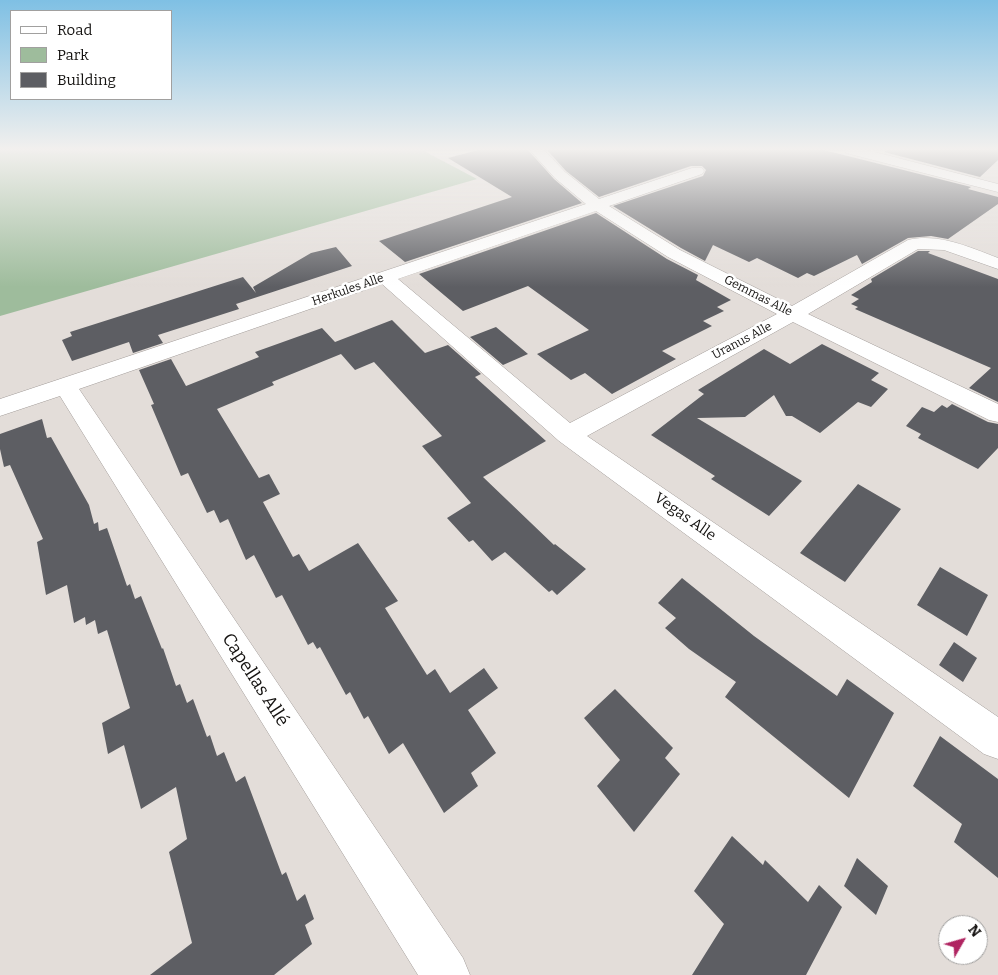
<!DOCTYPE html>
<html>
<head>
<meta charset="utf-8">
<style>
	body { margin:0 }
	#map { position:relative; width:998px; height:975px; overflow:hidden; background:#e3ddd9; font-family:Bitter,serif }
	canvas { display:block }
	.legend { position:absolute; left:10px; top:10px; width:162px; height:90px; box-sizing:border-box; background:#fff; border:1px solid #a1a09f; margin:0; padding:6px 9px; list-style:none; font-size:15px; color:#141210 }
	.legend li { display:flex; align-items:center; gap:10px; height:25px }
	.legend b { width:25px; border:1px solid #a1a09f }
	.north { position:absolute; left:938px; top:915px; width:50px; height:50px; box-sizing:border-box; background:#fff; border:1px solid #a1a09f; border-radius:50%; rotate:52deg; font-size:14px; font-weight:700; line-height:20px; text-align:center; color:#141210 }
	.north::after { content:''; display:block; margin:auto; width:18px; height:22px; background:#b02461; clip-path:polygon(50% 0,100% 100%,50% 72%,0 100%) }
</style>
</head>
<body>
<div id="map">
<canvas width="998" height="975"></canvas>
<ul class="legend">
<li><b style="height:6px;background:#fff"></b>Road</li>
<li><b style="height:14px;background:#9ebc9c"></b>Park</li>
<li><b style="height:14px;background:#5d5e63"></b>Building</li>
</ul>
<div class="north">N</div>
</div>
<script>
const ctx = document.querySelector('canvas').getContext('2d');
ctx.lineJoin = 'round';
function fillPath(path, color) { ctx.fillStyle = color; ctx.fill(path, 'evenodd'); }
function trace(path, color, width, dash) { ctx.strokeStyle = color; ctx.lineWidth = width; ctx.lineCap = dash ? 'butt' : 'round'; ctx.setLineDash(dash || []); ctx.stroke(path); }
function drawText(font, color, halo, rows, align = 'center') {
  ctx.font = font + ' Bitter,serif'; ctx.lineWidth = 5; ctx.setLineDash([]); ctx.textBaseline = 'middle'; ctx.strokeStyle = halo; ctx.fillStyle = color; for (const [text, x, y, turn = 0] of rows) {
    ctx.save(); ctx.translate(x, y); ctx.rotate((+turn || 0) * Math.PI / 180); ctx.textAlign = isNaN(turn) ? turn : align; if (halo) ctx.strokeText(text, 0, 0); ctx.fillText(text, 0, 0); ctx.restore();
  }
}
fillPath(new Path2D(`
	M0,150H422L477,179L0,316Z`), '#9ebc9c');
fillPath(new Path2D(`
	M478,150H528L554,179L582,203L405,262L379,241L512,197L448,158Z
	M547,150H824L971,187L968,189L998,197V204L948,239L931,236L908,238L862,264L857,255L814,276L807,273L798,278L757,258L749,262L713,245L705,261L681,248L613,206L703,176L706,170L702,166H691L599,197L566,171Z
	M887,150H998V160L980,177L884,152Z
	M596,213L667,259L698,275L696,280L731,300L717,307L724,311L703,321L712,326L662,351L676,359L612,394L585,373L571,380L537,354L589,330L528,286L463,311L419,274Z
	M336,247L352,266L236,304L239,309L158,335L163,343L133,353L129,342L72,361L62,340L72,336L70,332L243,277L256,293L253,287L311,253Z
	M918,251H930L928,253L998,279V402L969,388L991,368L855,309L858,307L851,304L859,299L851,295L872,282L871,279Z
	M392,320L425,353L448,345L481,374L475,377L546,441L483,477L554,545L555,544L586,569L557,595L552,590L549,592L505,552L492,561L473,540L469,542L447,518L471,503L422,446L442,436L374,362L355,370L341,354L272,382L274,385L217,409L259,478L269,474L280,494L263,502L293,557L299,554L309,571L358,543L398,601L385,608L427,675L435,669L450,693L484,668L498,688L468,710L496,753L471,773L478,786L444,813L403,743L389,754L368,716L364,719L350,692L346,695L320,647L317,649L313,642L308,645L282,595L276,598L254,555L246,560L228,519L220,523L214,510L207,513L188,473L181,476L151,405L154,404L139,370L171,359L186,386L259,357L255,352L322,328L335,342Z
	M496,327L528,354L503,365L470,337Z
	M822,344L879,373L871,380L888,389L871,407L858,402L820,433L792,416H786L774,395L745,417L697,418L802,481L769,516L711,479L715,476L651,435L704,394L698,390L764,349L790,364Z
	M952,404L988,422L998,424V448L978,469L918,438L921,434L906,426L922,407L934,412L942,405L947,408Z
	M42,419L47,438L51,437L89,505L94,524L98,522L99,531L107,528L127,586L130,584L135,599L141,596L162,649L163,648L176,686L180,684L187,703L193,699L207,737L210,735L217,756L224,752L236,782L245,776L282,875L286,872L297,901L305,894L314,919L305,925L312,944L274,975H150L192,943L169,852L187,839L176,787L141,809L124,745L108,754L102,723L130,708L107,630L98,634L95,620L86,625L85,617L74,623L67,585L46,595L37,542L43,539L10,465L4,467L0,449V434Z
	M858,484L901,509L845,582L800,553Z
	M940,567L988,595L967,636L917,605Z
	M682,578L754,636L837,696L847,679L894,713L849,798L725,697L736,682L689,649L665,628L676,618L658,603Z
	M954,642L977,658L963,682L939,665Z
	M615,689L673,748L665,758L680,774L634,832L597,786L620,760L584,718Z
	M940,736L998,779V878L954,842L962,824L913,786Z
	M732,836L763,865L765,860L808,902L819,885L842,907L806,975H692L724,924L694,891Z
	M857,858L888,886L876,915L844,886Z`), '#5d5e63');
const minor = new Path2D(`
	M530,150H544L565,172L599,199L692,168H702L704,171L702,174L609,206L680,250L792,306L908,240C939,233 969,247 998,258V269L944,250L918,249L808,314L998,404V422L989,420L793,322L587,436L998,717V759L984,754L559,441L382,284L79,389L463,958L470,975H418L60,396L0,416V399L586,204L555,178ZM596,211L668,257L777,314L570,423L398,279Z
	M845,150H867L998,184V192L846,153Z`);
trace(minor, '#a29c99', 1);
fillPath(minor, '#fff');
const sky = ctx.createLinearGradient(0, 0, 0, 287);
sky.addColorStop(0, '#7fc0e4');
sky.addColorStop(0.52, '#f2f0ee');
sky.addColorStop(1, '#f2f0ee00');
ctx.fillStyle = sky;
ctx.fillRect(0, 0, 998, 287);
drawText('12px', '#141210', '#fff', [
	["Herkules Alle",348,290,-19],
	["Gemmas Alle",758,296,27],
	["Uranus Alle",742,341,-28]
]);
drawText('15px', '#141210', '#fff', [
	["Vegas Alle",685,517,35]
]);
drawText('18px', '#141210', '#fff', [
	["Capellas Allé",255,680,57]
]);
</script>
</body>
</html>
